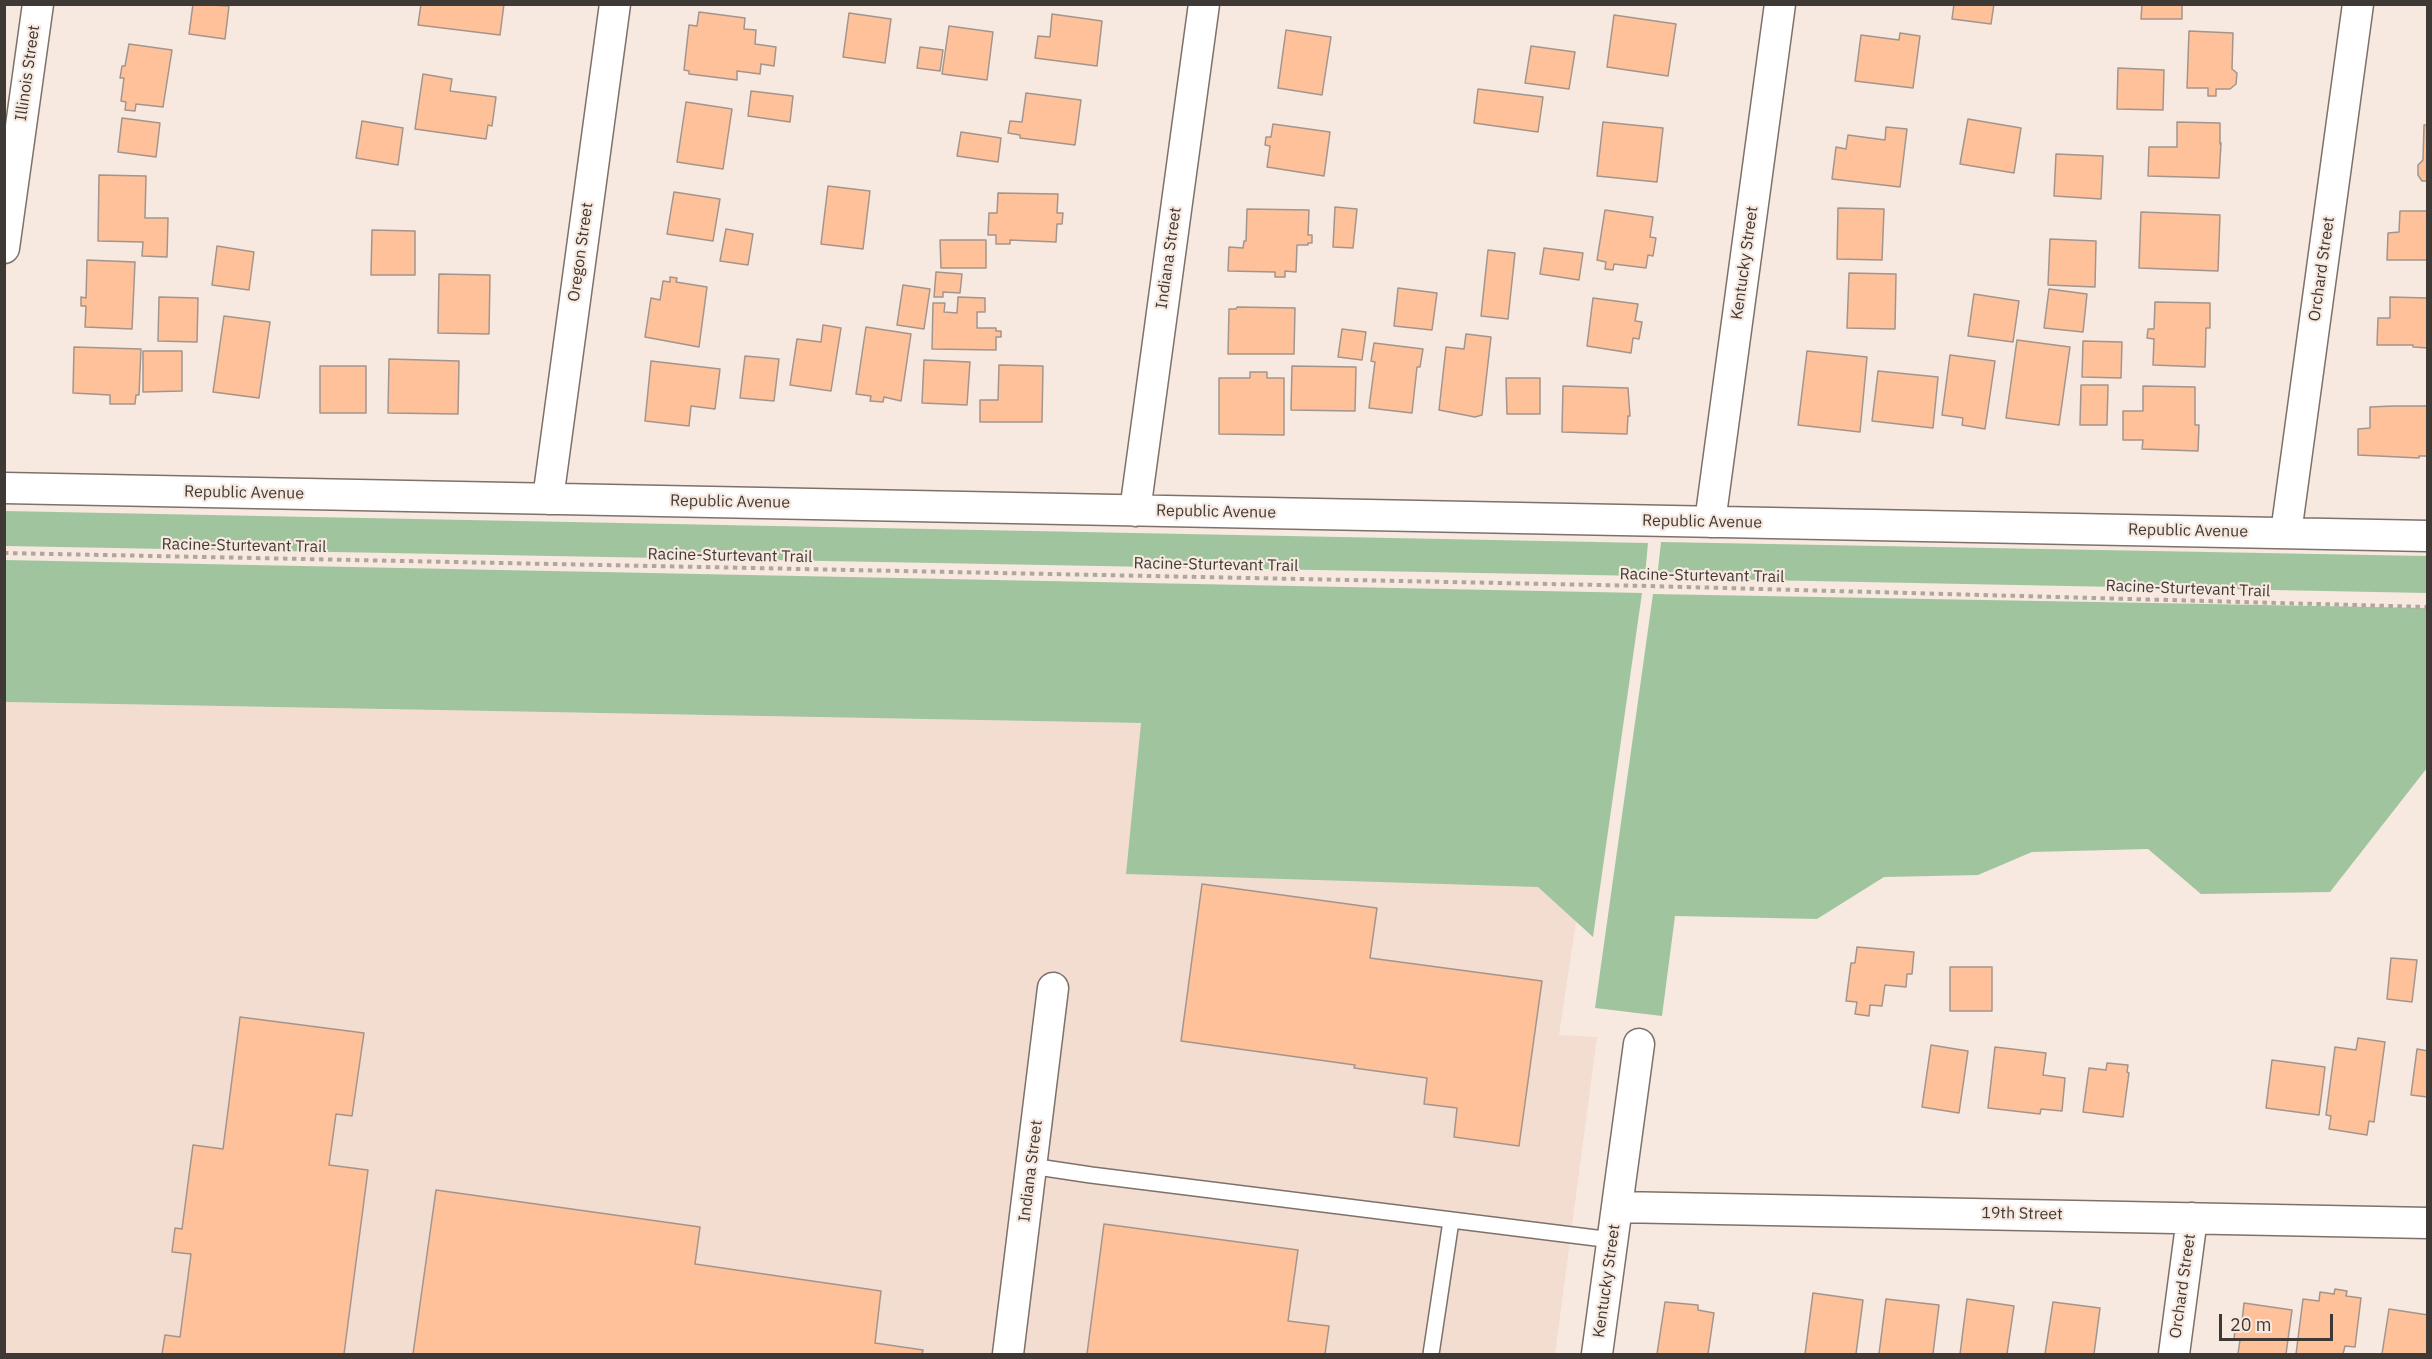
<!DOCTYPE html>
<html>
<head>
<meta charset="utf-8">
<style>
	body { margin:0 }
	#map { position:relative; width:2432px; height:1359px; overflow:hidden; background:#f7e9df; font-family:"IBM Plex Sans",sans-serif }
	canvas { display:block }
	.frame { position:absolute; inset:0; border:6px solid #3f3936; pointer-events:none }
	.scale { position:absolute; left:2219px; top:1314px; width:114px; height:27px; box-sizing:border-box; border:3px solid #3f3936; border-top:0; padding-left:8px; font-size:18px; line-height:21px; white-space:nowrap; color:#3f3936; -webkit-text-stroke:4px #f7e9df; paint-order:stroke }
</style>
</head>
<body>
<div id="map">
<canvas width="2432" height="1359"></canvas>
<div class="frame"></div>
<div class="scale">20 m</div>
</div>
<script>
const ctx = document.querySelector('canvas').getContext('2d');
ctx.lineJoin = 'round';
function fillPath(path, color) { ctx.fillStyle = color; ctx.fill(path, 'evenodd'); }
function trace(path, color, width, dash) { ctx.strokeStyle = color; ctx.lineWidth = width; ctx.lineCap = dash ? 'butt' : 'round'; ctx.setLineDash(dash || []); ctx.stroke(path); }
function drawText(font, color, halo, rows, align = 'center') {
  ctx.font = font + ' "IBM Plex Sans",sans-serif'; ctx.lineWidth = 4.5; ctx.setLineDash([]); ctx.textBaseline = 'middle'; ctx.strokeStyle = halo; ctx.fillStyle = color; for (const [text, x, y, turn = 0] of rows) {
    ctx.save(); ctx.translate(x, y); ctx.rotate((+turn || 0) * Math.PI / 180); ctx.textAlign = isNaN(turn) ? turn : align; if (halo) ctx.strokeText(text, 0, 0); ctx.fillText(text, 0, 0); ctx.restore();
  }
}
fillPath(new Path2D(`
	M5,702L1141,723L1136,776L1599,769L1559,1035L1597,1037L1555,1354H5Z`), '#f3ddd0');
fillPath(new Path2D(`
	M5,511L1648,543L1645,576L5,546Z
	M1661,542L2427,556V593L1657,578Z
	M5,560L1642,593L1593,937L1538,887L1126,874L1141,723L5,702Z
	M1653,594L2427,608V768L2330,892L2201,894L2148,849L2032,852L1978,875L1884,877L1817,919L1675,916L1662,1016L1595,1008Z`), '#a0c59e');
const building = new Path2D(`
	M193,4L229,6L225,39L189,34Z
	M421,4H504L500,35L418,25Z
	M1954,4H1994L1991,24L1952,19Z
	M2142,4H2182V19H2141Z
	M699,12L745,18L744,29L756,30L755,44L776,47L774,66L761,64L760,74L737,71V80L689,74V71L684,70L689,25L697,26Z
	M849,13L891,19L885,63L843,57Z
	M1052,14L1102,21L1097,66L1035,58L1038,36L1050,37Z
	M1614,15L1676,24L1668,76L1607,67Z
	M949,26L993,32L987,80L942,74Z
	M1286,30L1331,37L1322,95L1278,88Z
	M2189,31L2233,33L2232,69L2237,73L2236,84L2230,89H2216V96H2208V88H2187Z
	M1900,33L1920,36L1913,88L1855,81L1861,35L1899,40Z
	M129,44L172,50L163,107L136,104L135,111L125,110L126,102L121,101L124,78H120L122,66H125Z
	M1531,46L1575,52L1569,89L1525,83Z
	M920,47L943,50L940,71L917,68Z
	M2118,68L2164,70L2163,110L2117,109Z
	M423,74L452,79L450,91L496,97L492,126L488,125L486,139L415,129Z
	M1478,89L1543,97L1538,132L1474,123Z
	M751,91L793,96L790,122L748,116Z
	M1026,93L1081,100L1075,145L1020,138V135L1008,133L1010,121L1022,122Z
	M686,102L732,109L723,169L677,162Z
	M122,118L160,123L156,157L118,152Z
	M1968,119L2021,128L2014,173L1960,164Z
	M362,121L403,128L398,165L356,158Z
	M1603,122L1663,128L1657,182L1597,176Z
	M2177,122L2220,123V144L2221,143L2219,178L2148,176L2149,147H2177Z
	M1273,124L1330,132L1324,176L1267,167L1270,146L1265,145L1266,137H1271Z
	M2424,125H2428V181H2422L2418,175V165L2423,160Z
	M1886,127L1907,129L1900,187L1832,179L1836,147L1846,149L1848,135L1885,140Z
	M961,132L1001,138L998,162L957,156Z
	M2056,154L2103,156L2101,199L2054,196Z
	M99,175L146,176L145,218H168L167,257L142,256L143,242L98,241Z
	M828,186L870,191L863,249L821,244Z
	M674,192L720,199L713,241L667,234Z
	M998,193L1058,194L1057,213H1063L1062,224H1057L1056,242L1010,240V244H996V235H988L989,213H997Z
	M1335,207L1357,209L1353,248L1333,247Z
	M1838,208L1884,209L1882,260L1837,259Z
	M1247,209L1309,210L1308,235H1312V243H1308V245H1297L1296,272L1285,271V277H1275V272L1228,271L1229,247L1243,248L1244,241H1246Z
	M1605,210L1653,217L1650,237L1656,238L1653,256L1648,255L1646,268L1614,264L1613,270L1605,269L1606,262L1597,260Z
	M2400,211H2428V260H2387L2388,233L2399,232Z
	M2141,212L2220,215L2218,271L2139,268Z
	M726,229L753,234L748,265L720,261Z
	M372,230L415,231V275H371Z
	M2050,239L2096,241L2095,287L2048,285Z
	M940,240H986V268H941Z
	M217,246L254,252L249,290L212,285Z
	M1544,248L1583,253L1579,280L1540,274Z
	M1488,250L1515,253L1508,319L1481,316Z
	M87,260L135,262L132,329L85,327L86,306H81V297L86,298Z
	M936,272L962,274L960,293L943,292V297H934Z
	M1849,273L1896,274L1895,329L1847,328Z
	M439,274L490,275L489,334L438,333Z
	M670,277L677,278L676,282L707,287L699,347L645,337L651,298L660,300L663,281L670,282Z
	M903,285L930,289L924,329L897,325Z
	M1398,288L1437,293L1432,330L1394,326Z
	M2049,289L2087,294L2083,332L2044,328Z
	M1974,294L2019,301L2013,342L1968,336Z
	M159,297L198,298L197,342L158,341Z
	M958,297L985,298V312H977V328H996V331H1001V337H996V350L932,349L933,303H945L944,312L957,313Z
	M2390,297L2428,298V348L2413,347V345H2377L2378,318H2390Z
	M1593,298L1638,304L1635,321L1642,322L1639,339L1633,338L1631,353L1587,346Z
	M2155,302L2210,303V328H2206L2205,367L2153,365L2154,339L2147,338L2148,329H2154Z
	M1237,307L1295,308L1294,354H1228L1229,309H1236Z
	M224,316L270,322L259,398L213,392Z
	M823,325L841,328L831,391L790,385L797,339L821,342Z
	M866,327L911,334L901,401L884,397L883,402L870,401L871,396L856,394Z
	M1342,329L1366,332L1362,360L1338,357Z
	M1466,334L1491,337L1482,415L1475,417L1439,410L1446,347L1464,349Z
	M2017,340L2070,347L2059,425L2006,418Z
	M2083,341L2122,342L2121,378L2082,377Z
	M1374,343L1423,349L1420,367H1417L1412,413L1369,408L1375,362L1371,361Z
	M74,347L141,349L139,395H136L135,404H110V395L73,393Z
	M143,351H182V391L143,392Z
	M1807,351L1867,357L1860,432L1798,425Z
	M1950,355L1995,361L1985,429L1962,425L1963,418L1942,415Z
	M745,356L779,359L774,401L740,398Z
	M389,359L459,361L458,414L388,413Z
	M924,360L970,362L967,405L922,403Z
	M651,361L720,369L715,409L691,406L689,426L645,421Z
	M999,365L1043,366L1042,422H980V400H998Z
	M320,366H366V413H320Z
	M1292,366L1356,367L1355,411L1291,410Z
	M1878,371L1938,377L1933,428L1872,421Z
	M1250,372H1267V378H1284V435L1219,434V378H1250Z
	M1506,378H1540V414H1507Z
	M2081,385H2108L2107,425H2080Z
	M1563,386L1628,388L1630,416H1628L1627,434L1562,432Z
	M2143,386L2195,387V425H2199L2198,451L2142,449L2143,440H2123V411H2143Z
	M2393,406H2428V456H2419V458L2358,455V429L2370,428V407Z
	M1202,884L1377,908L1370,958L1542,981L1519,1146L1454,1137L1457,1108L1424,1104L1427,1078L1354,1068L1355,1065L1181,1041Z
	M1857,947L1914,952L1912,974H1907L1906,987L1885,985L1882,1006L1870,1005L1869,1016L1855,1014L1857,1002L1846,1001L1851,963H1855Z
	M2391,958L2417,960L2412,1002L2387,999Z
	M1950,967H1992V1011H1950Z
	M240,1017L364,1033L352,1116L336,1114L329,1165L368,1170L344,1354H162L165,1335L180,1337L191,1254L172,1252L175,1228L182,1229L193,1145L223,1149Z
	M2358,1038L2385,1042L2374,1122L2369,1121L2367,1135L2329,1129L2331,1116L2326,1115L2335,1047L2356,1050Z
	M1931,1045L1968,1051L1959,1113L1922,1107Z
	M1995,1047L2046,1053L2043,1075L2065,1078L2062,1111L2041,1109L2040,1114L1988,1108Z
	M2417,1049L2428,1051V1097L2411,1095Z
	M2272,1060L2325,1067L2319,1115L2266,1108Z
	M2107,1063L2128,1065L2127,1072L2129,1073L2123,1117L2083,1112L2089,1068L2106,1070Z
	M436,1190L700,1227L695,1264L881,1291L875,1343L923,1350L922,1354H413Z
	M1104,1224L1298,1250L1288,1321L1329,1326L1325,1354H1087Z
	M2335,1289L2347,1291L2346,1296L2361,1298L2355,1347L2345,1346L2343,1354H2296L2303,1299L2319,1301L2320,1292L2334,1294Z
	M1813,1293L1863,1300L1856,1354H1798H1805Z
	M1886,1299L1939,1305L1933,1354H1879Z
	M1967,1299L2014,1306L2007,1354H1960Z
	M1665,1302L1698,1305V1310L1714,1313L1708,1354H1657Z
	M2053,1302L2100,1308L2094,1354H2045Z
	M2244,1303L2292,1310L2286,1354H2238L2240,1340L2234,1339L2235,1330L2241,1331Z
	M2389,1309L2428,1315V1354H2382Z`);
fillPath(building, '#fec199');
trace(building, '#a3958d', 1.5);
const service = new Path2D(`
	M1031,1166L1091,1175L1612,1240
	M1431,1354L1451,1221`);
const minor = new Path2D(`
	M4,248L38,4
	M4,488L2428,536
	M548,499L615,4
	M1135,511L1204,4
	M1710,522L1780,4
	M2286,533L2358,4
	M1617,1207L2428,1223
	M1008,1354L1053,988
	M1597,1354L1639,1044
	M2174,1354L2192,1218`);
trace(service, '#7e7169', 18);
trace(minor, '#7e7169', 33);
trace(new Path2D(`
	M4,553L1649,586L2428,607`), '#b1a69e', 4, [4.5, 4.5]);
trace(service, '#fff', 15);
trace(minor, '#fff', 30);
drawText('16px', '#3f3936', '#f7e9df', [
	["Illinois Street",28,73,-82],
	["Oregon Street",581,252,-82],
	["Indiana Street",1169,258,-82],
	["Kentucky Street",1745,263,-82],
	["Orchard Street",2322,269,-82],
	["Republic Avenue",244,493,1],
	["Republic Avenue",730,502,1],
	["Republic Avenue",1216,512,1],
	["Republic Avenue",1702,522,1],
	["Republic Avenue",2188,531,1],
	["Racine-Sturtevant Trail",244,546,1],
	["Racine-Sturtevant Trail",730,556,1],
	["Racine-Sturtevant Trail",1216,565,1],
	["Racine-Sturtevant Trail",1702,576,1],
	["Racine-Sturtevant Trail",2188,589,2],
	["Indiana Street",1031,1171,-83],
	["19th Street",2022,1214,1],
	["Kentucky Street",1607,1281,-82],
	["Orchard Street",2183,1286,-82]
]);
</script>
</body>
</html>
